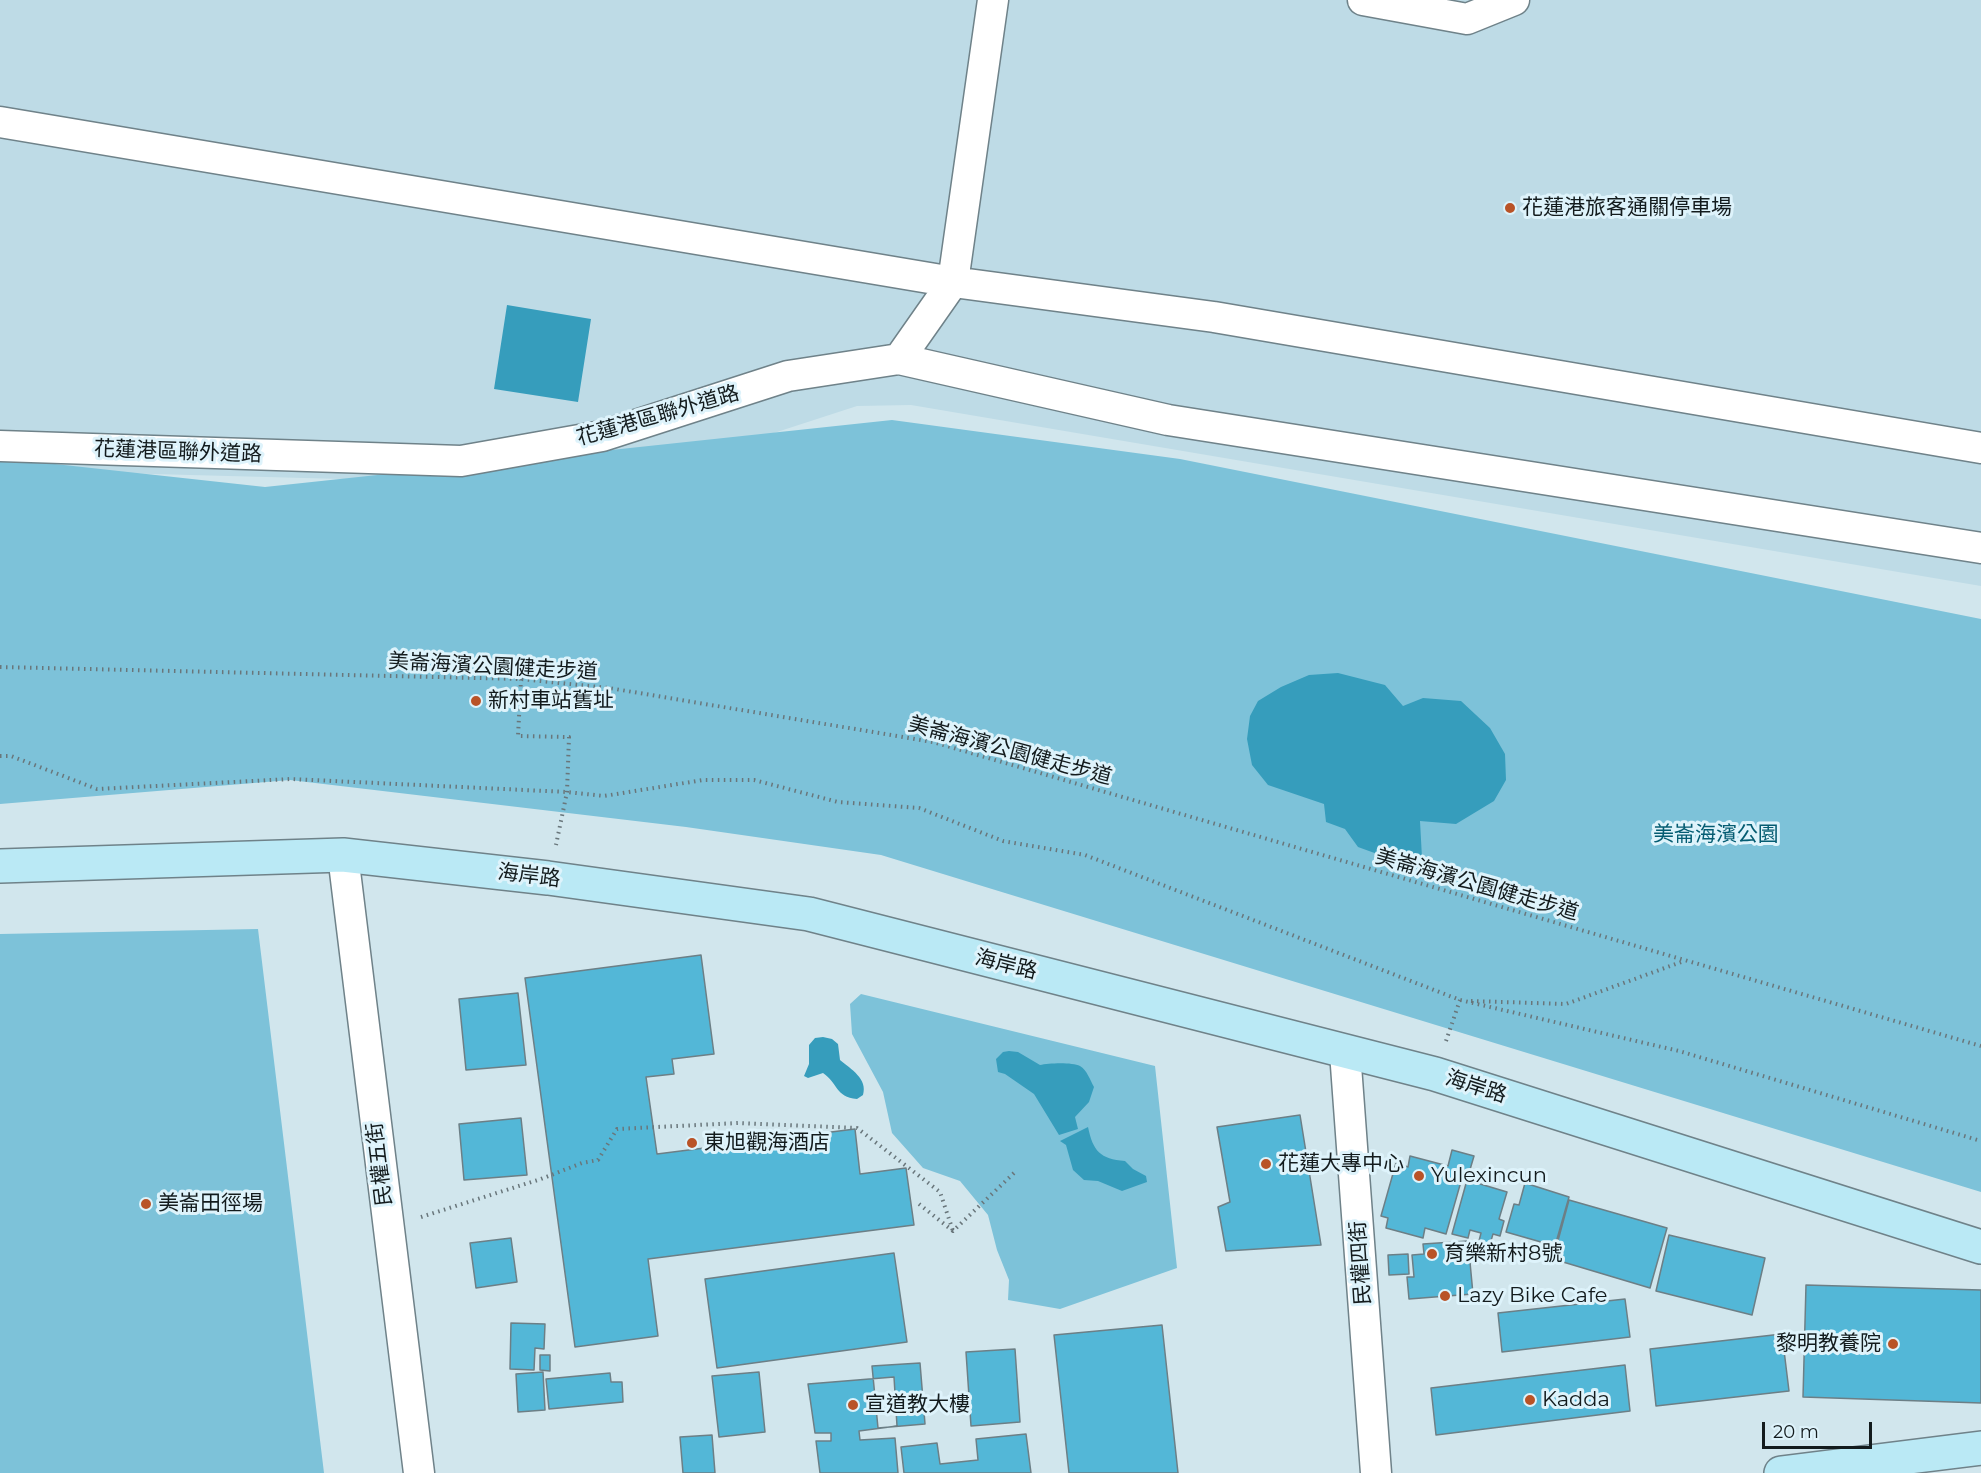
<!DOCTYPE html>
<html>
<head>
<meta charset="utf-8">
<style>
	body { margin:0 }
	#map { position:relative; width:1981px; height:1473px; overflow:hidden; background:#d1e6ed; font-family:Montserrat,sans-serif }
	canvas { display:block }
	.scale { position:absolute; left:1762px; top:1422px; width:110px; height:27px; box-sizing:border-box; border:3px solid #131b1d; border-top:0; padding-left:8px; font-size:18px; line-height:21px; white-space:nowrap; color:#131b1d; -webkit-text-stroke:4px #def3fb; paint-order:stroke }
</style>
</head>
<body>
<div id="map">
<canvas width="1981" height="1473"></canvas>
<div class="scale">20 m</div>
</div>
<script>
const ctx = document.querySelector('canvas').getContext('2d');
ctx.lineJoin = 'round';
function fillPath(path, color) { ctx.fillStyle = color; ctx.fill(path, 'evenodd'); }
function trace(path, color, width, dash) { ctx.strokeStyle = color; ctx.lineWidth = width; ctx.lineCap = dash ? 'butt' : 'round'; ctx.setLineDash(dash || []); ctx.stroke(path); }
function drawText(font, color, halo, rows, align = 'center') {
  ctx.font = font + ' Montserrat,"Noto Sans TC",sans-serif'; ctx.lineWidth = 6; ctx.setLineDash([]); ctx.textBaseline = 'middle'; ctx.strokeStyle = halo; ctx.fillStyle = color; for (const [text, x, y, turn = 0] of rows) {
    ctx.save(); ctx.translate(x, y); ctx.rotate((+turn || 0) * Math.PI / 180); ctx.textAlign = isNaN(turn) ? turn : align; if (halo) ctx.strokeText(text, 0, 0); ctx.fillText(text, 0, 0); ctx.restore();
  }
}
fillPath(new Path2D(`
	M0,0H1981V586L911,405L857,406L657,471L533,484L0,470Z`), '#bedbe6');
fillPath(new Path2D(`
	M892,420L1180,459L1981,619V1192L881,855L686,827L290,780L0,804V458L265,487Z
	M258,929L324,1473H0V934Z
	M861,994L1155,1066L1177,1268L1060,1309L1008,1300L1009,1280L997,1250L988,1215L960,1181L923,1168L892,1133L883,1092L852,1034L850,1004Z`), '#7dc2d9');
fillPath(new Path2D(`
	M507,305L591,319L578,402L494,389Z
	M1338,673L1385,685L1403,706L1423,698L1461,701L1490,728L1505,754L1506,780L1494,801L1456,824L1420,821L1422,858L1391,859L1358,847L1345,829L1326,822L1324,804L1268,785L1252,765L1247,739L1250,716L1258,701L1281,687L1309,675Z
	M823,1037L832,1039L838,1044L840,1060C851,1069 868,1079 863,1095L857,1099C835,1097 838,1083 823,1073L808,1078L804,1076L809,1064V1045L815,1038Z
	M1009,1051L1018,1052L1040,1065C1049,1063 1072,1062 1080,1066C1087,1070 1090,1080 1094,1087L1089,1102L1075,1117L1078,1129L1059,1135L1034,1094L1005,1074L998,1072L996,1059L1003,1052Z
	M1088,1127C1093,1151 1100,1159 1125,1161L1133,1169L1146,1176L1147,1182L1122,1191L1098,1181L1084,1180L1073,1170L1066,1145L1060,1141Z`), '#369dbc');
const building = new Path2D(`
	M701,955L714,1054L672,1059L674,1074L646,1077L657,1154L855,1129L860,1174L906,1168L914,1225L648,1259L658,1336L575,1347L525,978Z
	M518,993L526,1065L466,1070L459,999Z
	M1300,1115L1321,1245L1226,1251L1218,1207L1230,1202L1217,1127Z
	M521,1118L527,1175L464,1180L459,1124Z
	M1452,1150L1474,1156L1469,1173L1464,1171L1446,1234L1425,1228L1423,1238L1386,1228L1388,1218L1381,1216L1396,1163L1408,1167L1410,1156L1448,1166Z
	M1467,1180L1507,1192L1499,1219L1504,1221L1500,1236L1493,1234L1490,1244L1479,1241L1481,1233L1470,1230L1468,1238L1452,1234Z
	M1525,1183L1569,1197L1555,1246L1506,1232L1514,1204L1519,1205Z
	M1569,1200L1667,1228L1650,1288L1553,1259Z
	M1669,1235L1765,1258L1752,1315L1656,1291Z
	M511,1238L517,1282L476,1288L470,1243Z
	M1468,1241L1473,1294L1409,1299L1407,1277H1414L1412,1255L1424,1254L1423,1244Z
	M894,1253L907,1342L717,1368L705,1279Z
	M1408,1254L1409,1274L1389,1275L1388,1255Z
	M1806,1285L1981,1290V1403L1803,1397Z
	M1625,1299L1630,1337L1502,1352L1498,1313Z
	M511,1323L545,1324L544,1349L535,1348L534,1370L510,1369Z
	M1162,1325L1178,1473H1069L1054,1335Z
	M1782,1334L1789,1391L1656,1406L1650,1349Z
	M1015,1349L1020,1422L971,1426L966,1352Z
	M540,1355H550V1371L540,1370Z
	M920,1363L925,1424L878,1428L872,1366Z
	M1625,1365L1630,1411L1436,1435L1431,1388Z
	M543,1372L545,1410L518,1412L516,1374Z
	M759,1372L765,1432L719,1437L712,1376Z
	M610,1373L611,1382H622L623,1402L549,1409L546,1379Z
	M894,1377L897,1426L859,1431L860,1440L895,1438L898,1473H820L816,1441H831V1433H815L808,1384Z
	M1026,1434L1031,1473H904L901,1447L937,1443L940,1464L978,1460L976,1439Z
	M712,1435L715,1473H683L680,1437Z`);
fillPath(building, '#53b7d7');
trace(building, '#6c7f86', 1.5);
const street = new Path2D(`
	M1363,0L1467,19L1514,0
	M0,122L953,282L1214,317L1981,448
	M899,359L953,282L993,0
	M0,446L461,461L602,436L788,376L899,359L1168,420L1981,548
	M343,855L419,1473
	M1345,1052L1376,1473`);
const secondary = new Path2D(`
	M0,866L343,855L548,878L809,914L1435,1074L1981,1247
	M1781,1473L1981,1448`);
trace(street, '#6f8289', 33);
trace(secondary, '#6f8289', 36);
trace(new Path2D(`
	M0,667L521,679L609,688L933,742L1981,1046
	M521,679L518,736L569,737L567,792L556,845
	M0,756H11L97,789L291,779L567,792L604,796L703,780H754L838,802L919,808L1003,841L1085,855L1460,1000L1679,1051L1981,1141
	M1471,1001L1566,1004L1684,961
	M1446,1041L1460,1000
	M919,1204L953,1231L1014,1173
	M421,1217L541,1179L582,1163L598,1160L617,1129L738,1123L857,1128L940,1192L953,1231`), '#69767b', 4, [1.5, 4.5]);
trace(street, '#fff', 30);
trace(secondary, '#bae9f5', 33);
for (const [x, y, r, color] of [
	[1510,208,6,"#b95327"],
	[476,701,6,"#b95327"],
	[692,1143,6,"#b95327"],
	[1266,1164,6,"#b95327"],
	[1419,1176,6,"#b95327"],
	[146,1204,6,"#b95327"],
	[1432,1254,6,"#b95327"],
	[1445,1296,6,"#b95327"],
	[1893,1344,6,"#b95327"],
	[1530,1400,6,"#b95327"],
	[853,1405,6,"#b95327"]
]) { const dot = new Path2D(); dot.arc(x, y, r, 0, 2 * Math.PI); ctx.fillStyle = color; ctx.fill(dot); trace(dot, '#def3fb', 2); }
drawText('21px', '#131b1d', '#def3fb', [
	["花蓮港旅客通關停車場",1522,208],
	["新村車站舊址",488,701],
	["東旭觀海酒店",704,1143],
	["花蓮大專中心",1278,1164],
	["Yulexincun",1431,1176],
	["美崙田徑場",158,1204],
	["育樂新村8號",1444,1254],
	["Lazy Bike Cafe",1457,1296],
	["黎明教養院",1881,1344,"right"],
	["Kadda",1542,1400],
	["宣道教大樓",865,1405]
], 'left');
drawText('21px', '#131b1d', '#def3fb', [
	["花蓮港區聯外道路",658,416,-16],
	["花蓮港區聯外道路",178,452,2],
	["美崙海濱公園健走步道",493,667,3],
	["美崙海濱公園健走步道",1010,751,15],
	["海岸路",529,876,7],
	["美崙海濱公園健走步道",1477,885,16],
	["海岸路",1006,965,14],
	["海岸路",1476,1087,18],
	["民權五街",380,1164,-97],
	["民權四街",1361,1263,-94]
]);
drawText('21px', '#045c72', '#def3fb', [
	["美崙海濱公園",1716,835]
]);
</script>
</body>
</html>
